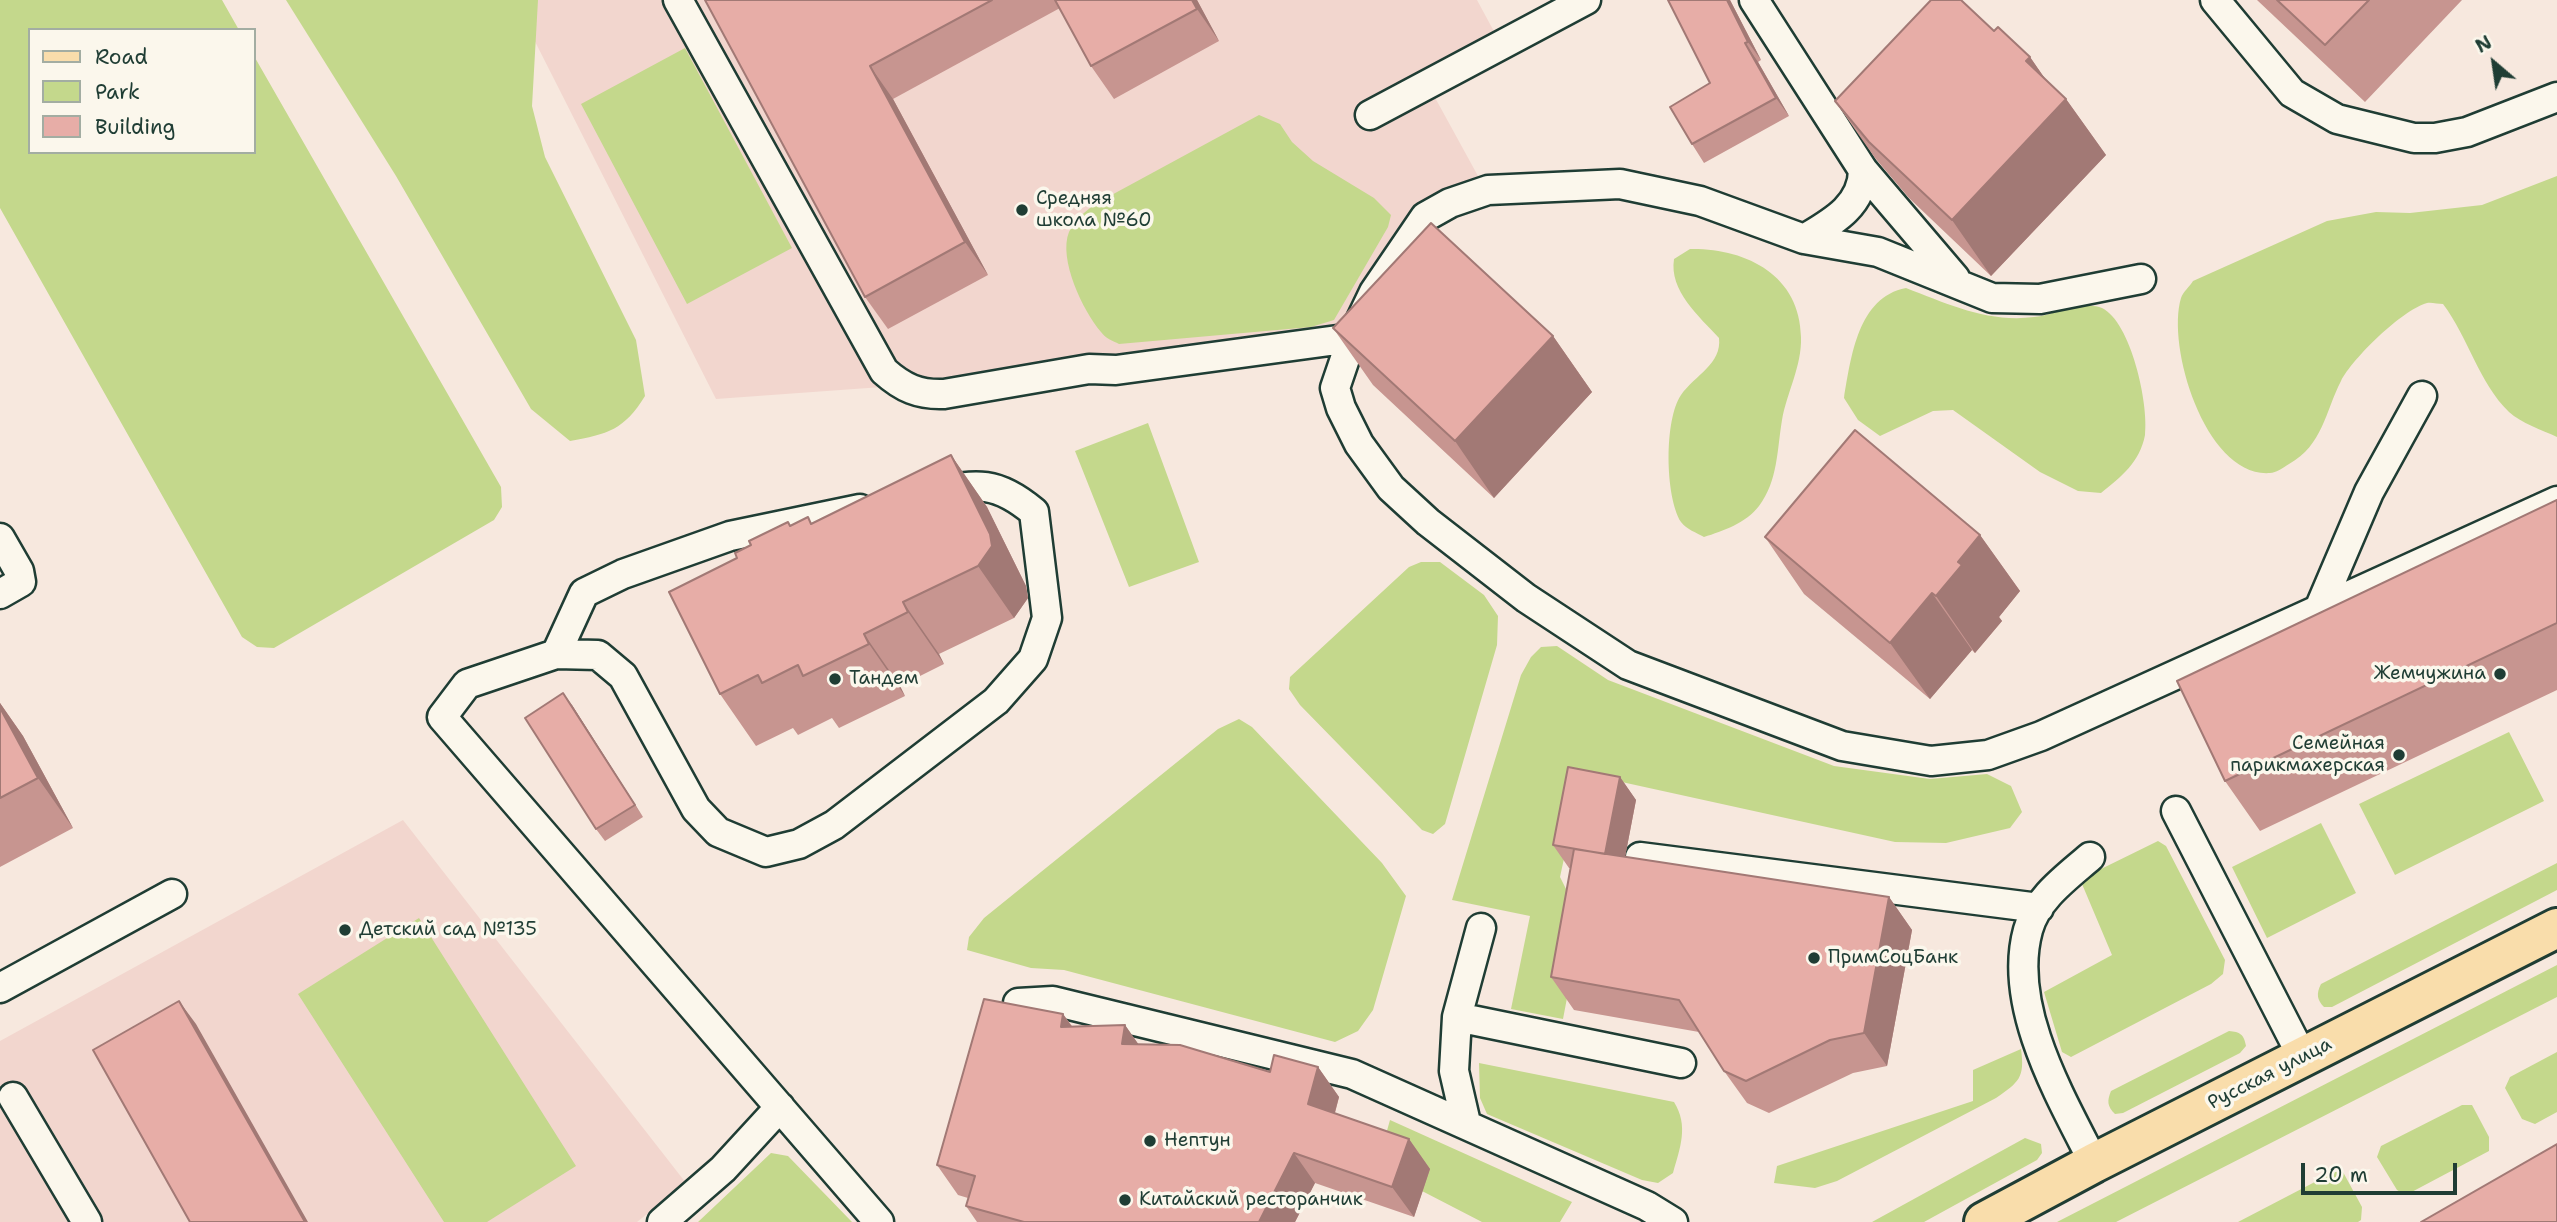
<!DOCTYPE html>
<html>
<head>
<meta charset="utf-8">
<style>
	body { margin:0 }
	#map { position:relative; width:2557px; height:1222px; overflow:hidden; background:#f7e8de; font-family:"Shantell Sans",sans-serif }
	canvas { display:block }
	.legend { position:absolute; left:28px; top:28px; width:228px; height:126px; box-sizing:border-box; background:#fbf7ec; border:2px solid #a3ada2; margin:0; padding:9px 12px; list-style:none; font-size:21px; color:#1f3d34 }
	.legend li { display:flex; align-items:center; gap:14px; height:35px }
	.legend b { width:35px; border:2px solid #a3ada2 }
	.north { position:absolute; left:2459px; top:28px; width:70px; height:70px; -webkit-text-stroke:5px #fbf7ec; paint-order:stroke; rotate:331deg; font-size:19px; font-weight:700; line-height:28px; text-align:center; color:#1f3d34 }
	.north::after { content:''; display:block; margin:auto; width:24px; height:32px; background:#1f3d34; clip-path:polygon(50% 0,100% 100%,50% 72%,0 100%) }
	.scale { position:absolute; left:2301px; top:1163px; width:156px; height:32px; box-sizing:border-box; border:4px solid #1f3d34; border-top:0; padding-left:9px; font-size:21px; line-height:24px; white-space:nowrap; color:#1f3d34; -webkit-text-stroke:5px #fbf7ec; paint-order:stroke }
</style>
</head>
<body>
<div id="map">
<canvas width="2557" height="1222"></canvas>
<ul class="legend">
<li><b style="height:9px;background:#f9ddab"></b>Road</li>
<li><b style="height:19px;background:#c4d88c"></b>Park</li>
<li><b style="height:19px;background:#e7ada7"></b>Building</li>
</ul>
<div class="north">N</div>
<div class="scale">20 m</div>
</div>
<script>
const ctx = document.querySelector('canvas').getContext('2d');
ctx.lineJoin = 'round';
function fillPath(path, color) { ctx.fillStyle = color; ctx.fill(path, 'evenodd'); }
function trace(path, color, width, dash) { ctx.strokeStyle = color; ctx.lineWidth = width; ctx.lineCap = dash ? 'butt' : 'round'; ctx.setLineDash(dash || []); ctx.stroke(path); }
function drawText(font, color, halo, rows, align = 'center') {
  ctx.font = font + ' "Shantell Sans",sans-serif'; ctx.lineWidth = 7; ctx.setLineDash([]); ctx.textBaseline = 'middle'; ctx.strokeStyle = halo; ctx.fillStyle = color; for (const [text, x, y, turn = 0] of rows) {
    ctx.save(); ctx.translate(x, y); ctx.rotate((+turn || 0) * Math.PI / 180); ctx.textAlign = isNaN(turn) ? turn : align; if (halo) ctx.strokeText(text, 0, 0); ctx.fillText(text, 0, 0); ctx.restore();
  }
}
fillPath(new Path2D(`
	M514,0H1477L1497,37L1427,83L1478,176L1442,193L1342,329L965,381L716,399Z
	M403,820L686,1183L637,1222H0V1041Z`), '#f2d6ce');
fillPath(new Path2D(`
	M0,0H222L239,30H30V152H254V56L501,487L502,507L494,520L274,648L257,647L242,637L0,208Z
	M286,0H538L532,106L545,157L636,340L645,396C624,430 608,434 570,441L531,409L396,176Z
	M685,48L792,248L687,304L581,104Z
	M1259,115L1280,124L1292,142L1313,161L1374,198L1391,215L1388,227L1334,320L1311,327L1119,344C1113,341 1105,338 1101,332C1083,311 1058,259 1069,232C1075,219 1085,212 1095,204Z
	M2557,176V437C2542,430 2521,423 2509,412C2479,383 2468,337 2443,304C2438,304 2431,302 2427,303C2402,310 2353,358 2341,381C2325,412 2323,445 2289,464C2284,467 2276,473 2270,473C2206,478 2166,347 2181,298C2183,292 2190,286 2193,281L2327,221L2376,212L2410,213L2482,205Z
	M1690,249C1746,248 1800,275 1801,337C1802,366 1787,392 1782,420C1777,450 1778,481 1759,506C1746,523 1723,531 1704,537C1697,533 1686,529 1681,522C1665,496 1664,420 1681,395C1695,375 1722,364 1719,338C1699,316 1669,291 1674,259Z
	M1906,288C1948,304 1988,323 2034,317C2053,315 2084,300 2102,308C2131,322 2149,404 2145,435C2140,462 2121,477 2101,493L2078,491L2040,472L1953,410L1933,411L1880,436L1858,420L1844,398C1851,357 1858,297 1906,288Z
	M1148,423L1199,562L1129,587L1075,451Z
	M1421,562H1440L1484,595L1498,616L1497,645L1445,824L1433,834L1422,830L1300,705L1289,689L1290,677L1409,567Z
	M1557,646L1608,680L1834,766L1930,779L1987,774L2011,786L2022,812L2010,828L1946,843L1895,842L1599,777L1579,789L1560,877L1569,895L1585,903L1563,1019L1511,1009L1530,916L1452,900L1521,675L1531,657L1541,647Z
	M1239,719L1252,727L1382,863L1406,896L1373,1010L1358,1031L1335,1042L1064,970L1031,968L967,950L969,937L984,918L1218,729Z
	M2509,732L2544,801L2395,875L2359,804Z
	M2321,823L2356,893L2267,938L2232,867Z
	M2158,841L2166,846L2225,960L2223,974L2211,984L2071,1057L2062,1052L2044,992L2112,955L2082,884L2101,869Z
	M2557,863V890L2332,1007H2324C2317,1000 2316,994 2321,984Z
	M419,918L576,1166L487,1222H444L298,994Z
	M2557,965V997L2116,1222H2057Z
	M2229,1031C2240,1032 2244,1034 2246,1046L2240,1053L2123,1113L2115,1114C2107,1106 2107,1101 2111,1091Z
	M2021,1049C2025,1078 2019,1082 1996,1098L1837,1181L1815,1188L1774,1183L1777,1166L1973,1101V1070Z
	M2557,1052V1112L2535,1124L2522,1119L2505,1088L2510,1077Z
	M1479,1063L1674,1102C1689,1126 1680,1148 1673,1173L1658,1183L1642,1180L1487,1114L1480,1098Z
	M2462,1105H2472L2489,1137V1151L2406,1195L2397,1190L2377,1157L2381,1146Z
	M1390,1120L1572,1202L1560,1222H1482L1422,1191L1381,1152Z
	M2025,1138L2041,1144L2042,1153L2037,1160L1924,1222H1872Z
	M771,1153L788,1156L852,1222H698Z
	M2334,1172H2343L2362,1207L2361,1220L2358,1222H2238Z`), '#c4d88c');
const lane = new Path2D(`
	M678,0L884,371C903,388 919,395 944,394L1089,369L1116,370L1352,338
	M1754,0L1863,170C1863,206 1831,223 1804,239
	M2215,0L2292,93L2337,119L2414,138H2435L2467,132L2557,97
	M1370,115L1586,0
	M1863,170L1955,278
	M2141,279L2040,299L1992,298L1878,252L1804,239L1700,201L1620,184L1488,190L1450,203L1425,217L1374,292L1352,338L1335,388L1341,408L1359,444L1391,488L1428,522L1526,598L1628,665L1842,746L1931,761L1988,755L2041,736L2557,501
	M0,538L19,571L21,582L0,594
	M2319,609L2369,492L2422,396
	M556,654L584,593L623,574L730,536L860,509
	M2176,811L2303,1058
	M1640,857L2039,908
	M2090,857C2067,877 2036,899 2028,930C2007,1006 2060,1096 2094,1163
	M0,988L172,894
	M1018,1003L1053,1001L1352,1074L1647,1206L1673,1222
	M1457,1017L1681,1063
	M13,1097L87,1222
	M1466,1123L1454,1071L1457,1017L1481,928
	M662,1222L723,1169L780,1107
	M879,1222L442,717L467,684L556,654L598,655L623,676L696,809L718,832L766,852L799,844L834,825L996,701L1033,659L1047,618L1034,512C997,481 977,483 934,493`);
const primary = new Path2D(`
	M1984,1222L2094,1163L2557,928`);
trace(lane, '#1f3d34', 33);
trace(primary, '#1f3d34', 44);
trace(lane, '#fbf7ec', 28);
trace(primary, '#f9ddab', 38);
fillPath(new Path2D(`
	M705,0H1197L1219,41L1114,99L1091,66L1060,8L893,99L988,275L888,329L865,297Z
	M1730,0L1761,60L1758,62L1789,116L1704,163L1692,144L1710,83Z
	M2257,0H2462L2365,102Z
	M1994,31L2030,57L2045,79L2066,99L2106,155L1991,276L1909,198L1875,158L1835,101Z
	M1333,328L1553,336L1592,392L1494,498L1373,385Z
	M951,455L987,507L1026,586L1028,598L1014,618L939,654L944,664L900,686L905,696L839,728L832,718L798,735L793,728L756,746L720,694L737,558L751,545L791,526L812,523Z
	M2557,500V690L2260,831L2225,781Z
	M1980,535L2020,591L1999,617L2002,621L1975,653L1972,650L1930,699L1804,594L1765,537Z
	M0,703L23,736L73,828L0,867Z
	M572,705L643,817L605,841L596,829Z
	M1620,777L1636,800L1625,857L1889,897L1912,930L1887,1066L1853,1073L1769,1113L1747,1103L1724,1071L1699,1032L1574,1010L1551,977L1571,868H1569L1553,845Z
	M1063,1014L1072,1026L1125,1025L1138,1044L1270,1072L1318,1067L1339,1097L1335,1113L1409,1139L1430,1169L1414,1217L1315,1183L1295,1222H977L966,1206L968,1198L958,1195L937,1165Z`), '#c79590');
fillPath(new Path2D(`
	M1192,0H1197L1219,41L1197,9Z
	M1727,0H1730L1761,60L1748,42Z
	M1745,43L1758,62L1789,116L1776,98Z
	M2030,57L2062,103L2066,99L2106,155L1991,276L1952,220L2026,61Z
	M870,66L893,99L988,275L965,242Z
	M1553,336L1592,392L1494,498L1455,441Z
	M951,455L987,507L1026,586L1028,598L1014,618L978,566Z
	M1980,535L2020,591L1999,617L2002,621L1975,653L1936,596L1958,562Z
	M1932,593L1972,650L1930,699L1890,643Z
	M903,602L939,654L944,664L908,612Z
	M864,634L900,686L905,696L869,644Z
	M563,693L572,705L643,817L635,805Z
	M0,703L23,736L73,828L38,778L0,708Z
	M1620,777L1636,800L1621,878L1605,855Z
	M1889,897L1912,930L1887,1066L1864,1033Z
	M179,1001L196,1024L308,1222H305Z
	M1063,1014L1084,1044L1061,1027Z
	M1125,1025L1146,1055L1122,1044Z
	M1318,1067L1339,1097L1329,1134L1308,1104Z
	M1409,1139L1430,1169L1414,1217L1392,1187Z
	M1294,1153L1315,1183L1295,1222H1259Z`), '#a27975');
const building = new Path2D(`
	M705,0H992L870,66L965,242L865,297Z
	M1055,0H1192L1197,9L1091,66Z
	M1668,0H1727L1748,42L1745,43L1776,98L1692,144L1670,107L1710,83Z
	M1931,0H1961L1994,31L1998,27L2030,57L2026,61L2066,99L1952,220L1869,142L1835,101Z
	M2277,0H2369L2325,45Z
	M1431,223L1553,336L1455,441L1333,328Z
	M1855,430L1980,535L1958,562L1962,565L1936,596L1932,593L1890,643L1765,537Z
	M951,455L990,534L992,546L978,566L903,602L908,612L864,634L869,644L803,676L798,665L762,683L758,675L720,694L669,592L737,558L735,553L751,545L749,541L788,522L790,526L808,517L811,524Z
	M2557,500V623L2225,781L2177,681Z
	M563,693L635,805L596,829L525,718Z
	M0,708L38,778L0,798Z
	M1568,767L1620,777L1605,854L1553,845Z
	M1574,849L1889,897L1864,1033L1830,1040L1746,1081L1724,1071L1679,1000L1551,977Z
	M984,999L1063,1014L1061,1027L1125,1025L1122,1044L1180,1045L1270,1072L1274,1055L1318,1067L1308,1104L1409,1139L1392,1187L1294,1153L1259,1222H1024L966,1206L975,1176L937,1165Z
	M179,1001L305,1222H190L93,1050Z
	M2557,1144V1222H2421Z`);
fillPath(building, '#e7ada7');
trace(building, '#a27975', 2);
for (const [x, y, r, color] of [
	[1022,210,7,"#1f3d34"],
	[2500,674,7,"#1f3d34"],
	[835,679,7,"#1f3d34"],
	[2399,755,7,"#1f3d34"],
	[345,930,7,"#1f3d34"],
	[1814,958,7,"#1f3d34"],
	[1150,1141,7,"#1f3d34"],
	[1125,1200,7,"#1f3d34"]
]) { const dot = new Path2D(); dot.arc(x, y, r, 0, 2 * Math.PI); ctx.fillStyle = color; ctx.fill(dot); trace(dot, '#fbf7ec', 2.5); }
drawText('19px', '#1f3d34', '#fbf7ec', [
	["Средняя",1036,199],
	["школа №60",1036,221],
	["Жемчужина",2486,674,"right"],
	["Тандем",849,679],
	["Семейная",2385,744,"right"],
	["парикмахерская",2385,766,"right"],
	["Детский сад №135",359,930],
	["ПримСоцБанк",1828,958],
	["Нептун",1164,1141],
	["Китайский ресторанчик",1139,1200]
], 'left');
drawText('19px', '#1f3d34', '#fbf7ec', [
	["Русская улица",2270,1074,-27]
]);
</script>
</body>
</html>
